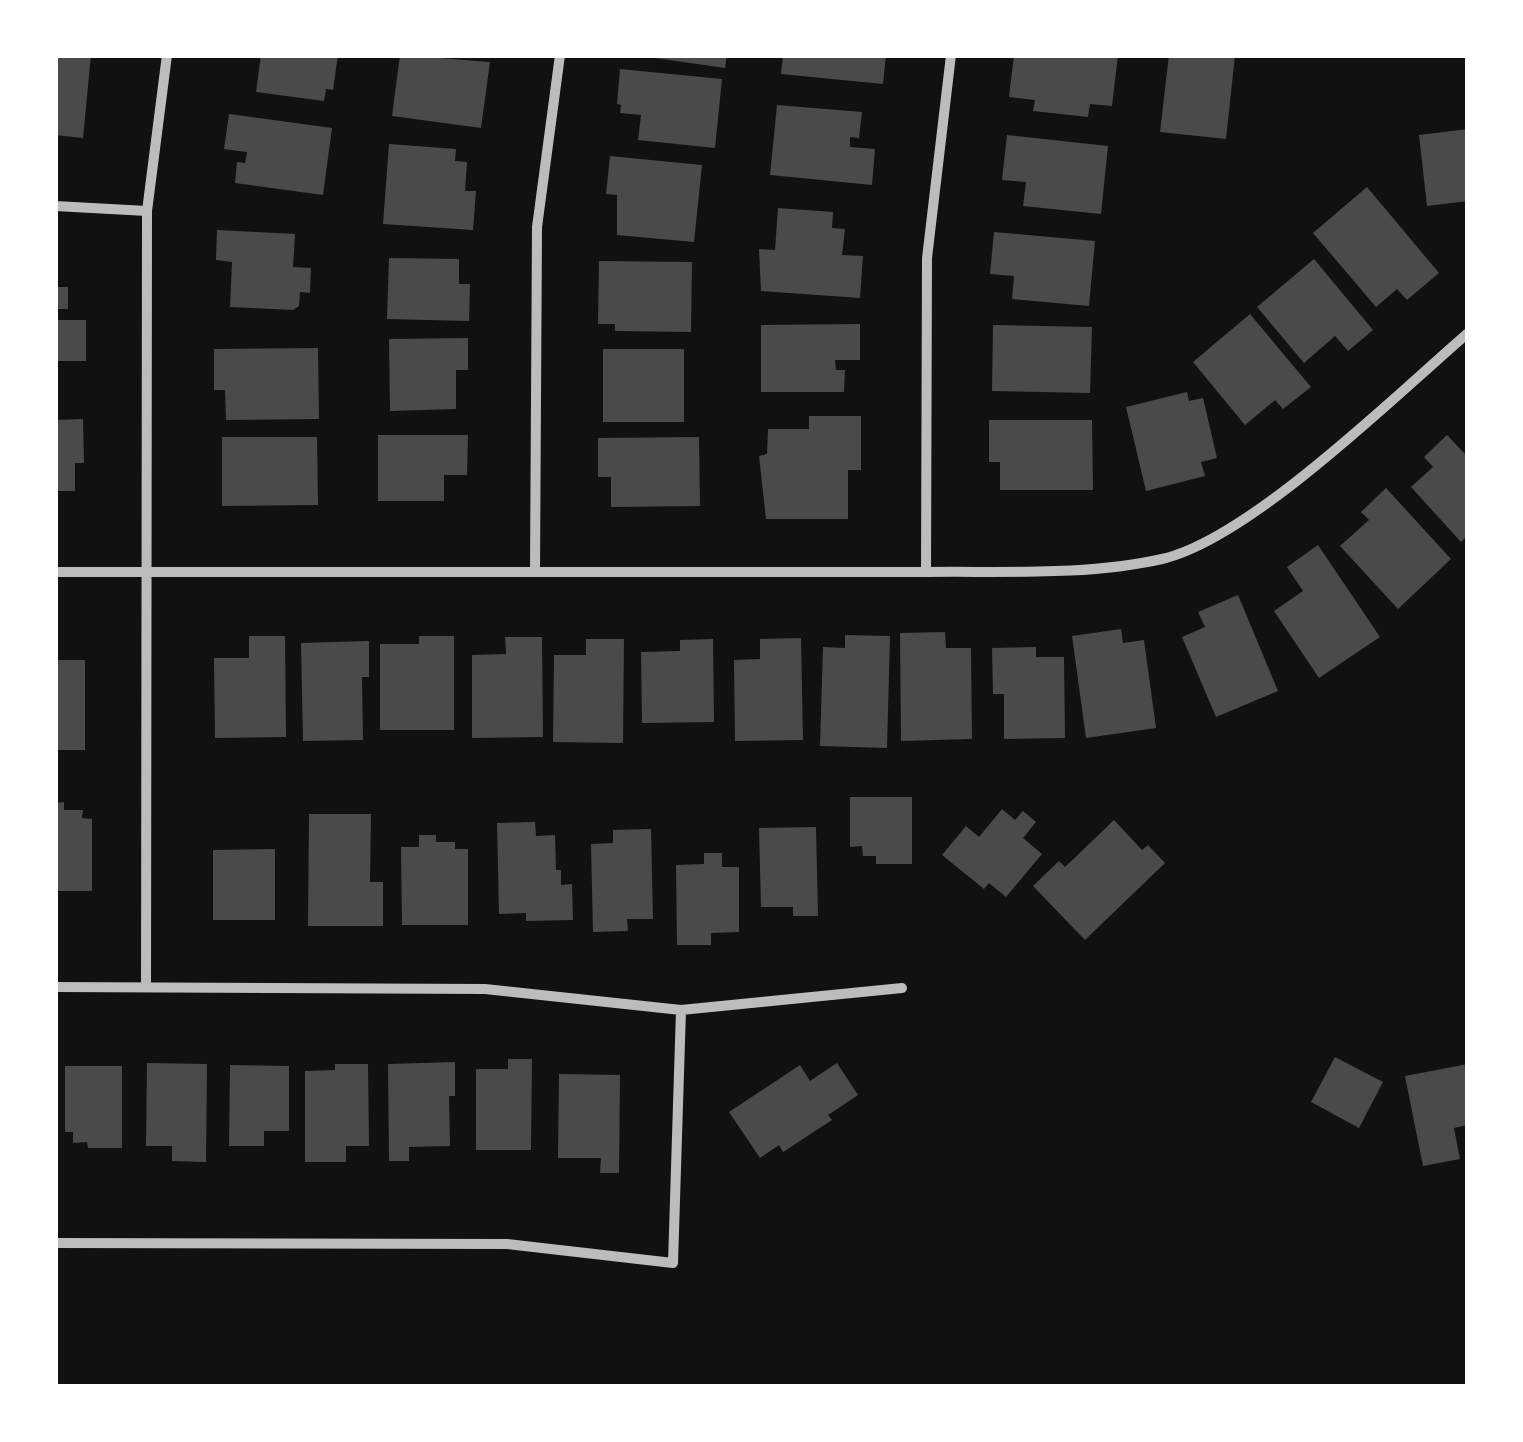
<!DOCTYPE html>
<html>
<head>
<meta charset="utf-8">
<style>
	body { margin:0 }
	#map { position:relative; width:1523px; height:1442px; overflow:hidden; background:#111; font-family:"Roboto Condensed",sans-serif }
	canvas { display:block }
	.frame { position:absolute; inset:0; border:58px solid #fff; pointer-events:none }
</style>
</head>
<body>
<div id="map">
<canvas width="1523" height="1442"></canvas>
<div class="frame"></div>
</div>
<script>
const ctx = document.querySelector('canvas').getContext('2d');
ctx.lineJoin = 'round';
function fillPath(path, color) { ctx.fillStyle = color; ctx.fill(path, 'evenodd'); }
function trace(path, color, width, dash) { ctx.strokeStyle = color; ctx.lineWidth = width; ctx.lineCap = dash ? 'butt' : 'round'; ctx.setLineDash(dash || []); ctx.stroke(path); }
fillPath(new Path2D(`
	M55,55H91L83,138L55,135Z
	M261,55H338L333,90L326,89L324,101L256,92Z
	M400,55L490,62L481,128L392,116Z
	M634,55H727L725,68Z
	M783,55H886L883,84L781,74Z
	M1014,55H1118L1112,106L1090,104L1088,117L1033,111L1035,100L1009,97Z
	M1169,55H1235L1226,139L1160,132Z
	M620,69L722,79L715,148L638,140L641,115L620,113L621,105L617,104Z
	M777,105L862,112L859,138L850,137V147L875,149L872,185L770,175Z
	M229,114L332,128L323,195L235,183L237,162L245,163L247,152L224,149Z
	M1468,129V201L1427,206L1419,135Z
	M1007,135L1108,146L1101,214L1023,206L1026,182L1002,180Z
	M389,144L456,149L455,161L467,162L465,191H476L473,230L383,224Z
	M610,156L702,165L694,242L617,235V195L606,194Z
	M1367,187L1439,273L1407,300L1397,289L1376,307L1313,233Z
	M778,208L833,212L832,228L845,229L842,255L863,256L860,298L761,291L759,249L775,250Z
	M217,230L295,234L293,267L311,268L310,293L300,292L299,306L293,310L230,307L232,262L216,260Z
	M994,232L1095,241L1089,306L1012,299L1014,276L990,274Z
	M389,258L459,259V284H470L469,321L387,319Z
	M1314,259L1373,330L1348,351L1335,336L1304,363L1257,307Z
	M599,261L692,262L691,332L615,331V324H598Z
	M55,287H68V309H55Z
	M1250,314L1311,387L1283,409L1275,400L1245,425L1193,362Z
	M55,320H86V361H55Z
	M860,324V360H835L836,370H845L844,392H761V325Z
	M993,325L1092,327L1090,393L992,391Z
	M468,338V370H456V409L390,411L389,339Z
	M318,348L319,419L226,420L225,390H214V349Z
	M603,349H684V422H603Z
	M1187,392L1189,401L1203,398L1217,458L1201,462L1205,476L1146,491L1126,407Z
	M809,416H861V470H848V519H766L759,456L767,454L768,429H809Z
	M83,419L84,463H75V491H55V420Z
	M989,420H1092L1093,490H1000V462H989Z
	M378,435H468L467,475H444V501H378Z
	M1447,435L1468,457V535L1461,542L1411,487L1433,467L1424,457Z
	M222,437H317L318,505L222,506Z
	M699,437L700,506L611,507V477H598V438Z
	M1386,488L1451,559L1398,609L1340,546L1369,520L1361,512Z
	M1318,545L1380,637L1319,678L1274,611L1303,591L1287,567Z
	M1238,595L1278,691L1216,717L1182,637L1205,627L1198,612Z
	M1121,629L1123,643L1144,640L1156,728L1086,738L1072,636Z
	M945,632L946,648H971L972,739L901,741L900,633Z
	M845,635L890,636L887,748L820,746L823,647L845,648Z
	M249,636H285L286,737L215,738L214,658H249Z
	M419,636H454V730H380V644H419Z
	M505,637H542L543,737L472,738V655L506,654Z
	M801,638L803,740L735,741L734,660L760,659V639Z
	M586,639H624L623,743L553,742L554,655H586Z
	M713,639L714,722L642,723L641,652L680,651V640Z
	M369,641V677H362L363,740L303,741L301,643Z
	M1036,647V657H1064L1065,738L1004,739V694H993L992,648Z
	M55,660H85V750H55Z
	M850,797H912V864H876V856H863L862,846L850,847Z
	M64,802V810H83L82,818L92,819V891H55V803Z
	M1002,809L1015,820L1023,811L1036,822L1023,838L1042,854L1006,897L989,883L984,889L942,855L966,826L979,837Z
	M309,814H371L370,882H383V926H308Z
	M1114,820L1142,850L1148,845L1165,863L1085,940L1033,886L1059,861L1065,867Z
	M535,822L536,836L555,835L556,870H561V885L572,884L573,920L526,921V913L499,914L497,823Z
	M816,827L818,916H793V907H761L759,828Z
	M651,829L653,919H627L628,931L593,932L591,844L613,843V830Z
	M419,835H436V842H455V849H468V925H402L401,847H419Z
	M275,849V920H213V850Z
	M704,853H722V867H739V932L711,933V945H677L676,865L704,864Z
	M1335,1057L1383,1082L1359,1128L1311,1102Z
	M508,1059H532L531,1150H476V1069H508Z
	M455,1062V1096H449L450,1146L409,1147V1161H389L388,1064Z
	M147,1063L207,1064L206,1162L172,1161V1146H146Z
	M837,1063L858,1095L828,1115L832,1120L783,1152L779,1145L760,1158L729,1112L800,1065L810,1081Z
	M335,1064H368L369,1146H346V1162H305V1071L335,1070Z
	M1468,1064V1125L1454,1128L1460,1159L1423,1166L1405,1076Z
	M230,1065L289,1066V1131H264V1146H229Z
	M65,1066H122V1148H88L87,1142L73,1143V1132H65Z
	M559,1074L620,1075L619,1173H600L601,1158H558Z`), '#4a4a4a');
trace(new Path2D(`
	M55,206L147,211
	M535,571L537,227L560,55
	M55,572H926C1003,571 1087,576 1162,559C1250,539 1397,394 1468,333
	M926,572L927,258L951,55
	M55,987L485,989L681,1010L902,988
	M146,987L147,211L167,55
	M55,1243L507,1244L673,1263L681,1010`), '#bcbcbc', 10);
</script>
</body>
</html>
